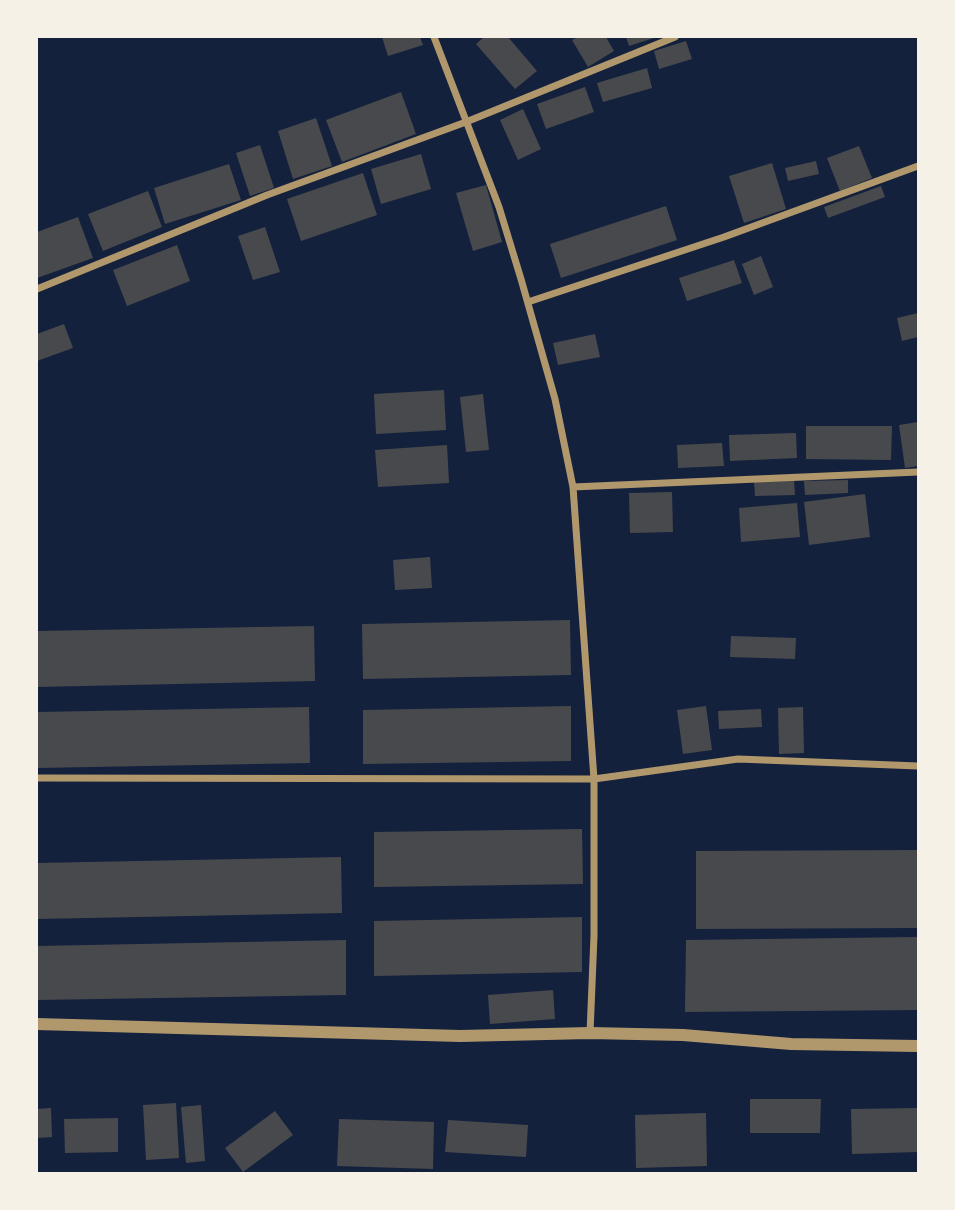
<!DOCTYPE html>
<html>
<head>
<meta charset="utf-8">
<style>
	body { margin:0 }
	#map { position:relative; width:955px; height:1210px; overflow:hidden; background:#14213d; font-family:Overpass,sans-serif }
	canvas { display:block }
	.frame { position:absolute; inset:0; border:38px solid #f6f1e7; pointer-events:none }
</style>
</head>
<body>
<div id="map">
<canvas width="955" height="1210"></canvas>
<div class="frame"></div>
</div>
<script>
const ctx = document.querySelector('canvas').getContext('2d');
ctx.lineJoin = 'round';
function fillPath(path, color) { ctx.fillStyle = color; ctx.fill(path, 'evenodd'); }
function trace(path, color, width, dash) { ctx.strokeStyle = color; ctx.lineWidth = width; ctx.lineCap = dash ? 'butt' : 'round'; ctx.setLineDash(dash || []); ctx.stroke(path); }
fillPath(new Path2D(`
	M382,37H420L423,45L388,56Z
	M484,37H508L537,71L515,89L476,44Z
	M578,37H606L614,51L588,67L572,40Z
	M626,37H657L629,46Z
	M686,41L692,59L659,69L654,51Z
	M647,68L652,88L603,102L597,83Z
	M585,87L594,112L546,129L537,104Z
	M401,92L416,134L342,162L326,120Z
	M523,109L541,149L518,160L500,120Z
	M316,118L332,166L293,179L278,131Z
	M260,145L274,188L250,196L236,153Z
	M859,146L872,178L840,191L827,158Z
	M421,154L431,189L381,204L371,169Z
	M816,161L819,174L788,181L785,168Z
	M772,163L786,209L744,223L729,176Z
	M229,164L241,200L165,224L154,188Z
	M363,173L377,215L301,241L287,199Z
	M486,185L502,242L473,251L456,193Z
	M881,186L885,197L828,218L824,207Z
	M148,191L162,227L103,251L88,214Z
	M666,206L677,240L561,278L550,244Z
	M78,217L93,258L37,278V232Z
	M265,227L280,272L253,280L238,236Z
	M177,245L190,281L127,306L113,270Z
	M761,256L773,287L754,295L742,264Z
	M734,260L742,283L687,301L679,278Z
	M918,313V337L902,341L897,318Z
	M64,324L73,348L37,361V334Z
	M595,334L600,357L558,365L553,343Z
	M444,390L446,430L376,434L374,394Z
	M483,394L489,450L466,452L460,397Z
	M918,422V466L905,468L899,425Z
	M806,426H892L891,460L806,459Z
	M796,433L797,458L730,461L729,435Z
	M722,443L724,466L678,468L677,445Z
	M447,445L449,483L378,487L375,450Z
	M794,480L795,495L755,496L754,481Z
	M848,480V493L805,495L804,481Z
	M672,492L673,532L630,533L629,493Z
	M865,494L870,537L809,545L804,502Z
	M797,503L800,537L741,542L739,508Z
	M430,557L432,588L395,590L393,560Z
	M570,620L571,675L363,679L362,624Z
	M314,626L315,681L37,687V631Z
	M731,636L796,638L795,659L730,657Z
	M571,706V761L363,764V710Z
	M706,706L712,750L683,754L677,710Z
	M309,707L310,763L37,768V712Z
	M803,707L804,753L779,754L778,708Z
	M761,709L762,727L719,729L718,711Z
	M582,829L583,884L374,887V832Z
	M918,850V928L696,929V851Z
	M341,857L342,913L37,919V863Z
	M582,917V972L374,976V921Z
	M918,937V1010L685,1012L686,940Z
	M346,940V995L37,1000V946Z
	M553,990L555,1019L490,1024L488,995Z
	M750,1099H821L820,1133H750Z
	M176,1103L179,1158L146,1160L143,1105Z
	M201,1105L205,1161L186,1163L181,1107Z
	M51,1108L52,1137L37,1138V1109Z
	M918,1108V1152L852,1154L851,1109Z
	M275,1111L293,1135L243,1172L225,1148Z
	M706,1113L707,1166L636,1168L635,1115Z
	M118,1118V1152L65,1153L64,1119Z
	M339,1119L434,1122L433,1169L337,1166Z
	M448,1120L528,1125L526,1157L445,1152Z`), '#48494c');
trace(new Path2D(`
	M434,37L499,207L521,279L555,399L573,487L594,779V936L590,1033
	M37,289L267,195L466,122L675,37
	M528,302L724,237L918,166
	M573,487L918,472
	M37,778L594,779L738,759L918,766`), '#b1986c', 7);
trace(new Path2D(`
	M37,1024L460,1036L590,1033L683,1035L791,1044L918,1046`), '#b1986c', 12);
</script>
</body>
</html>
